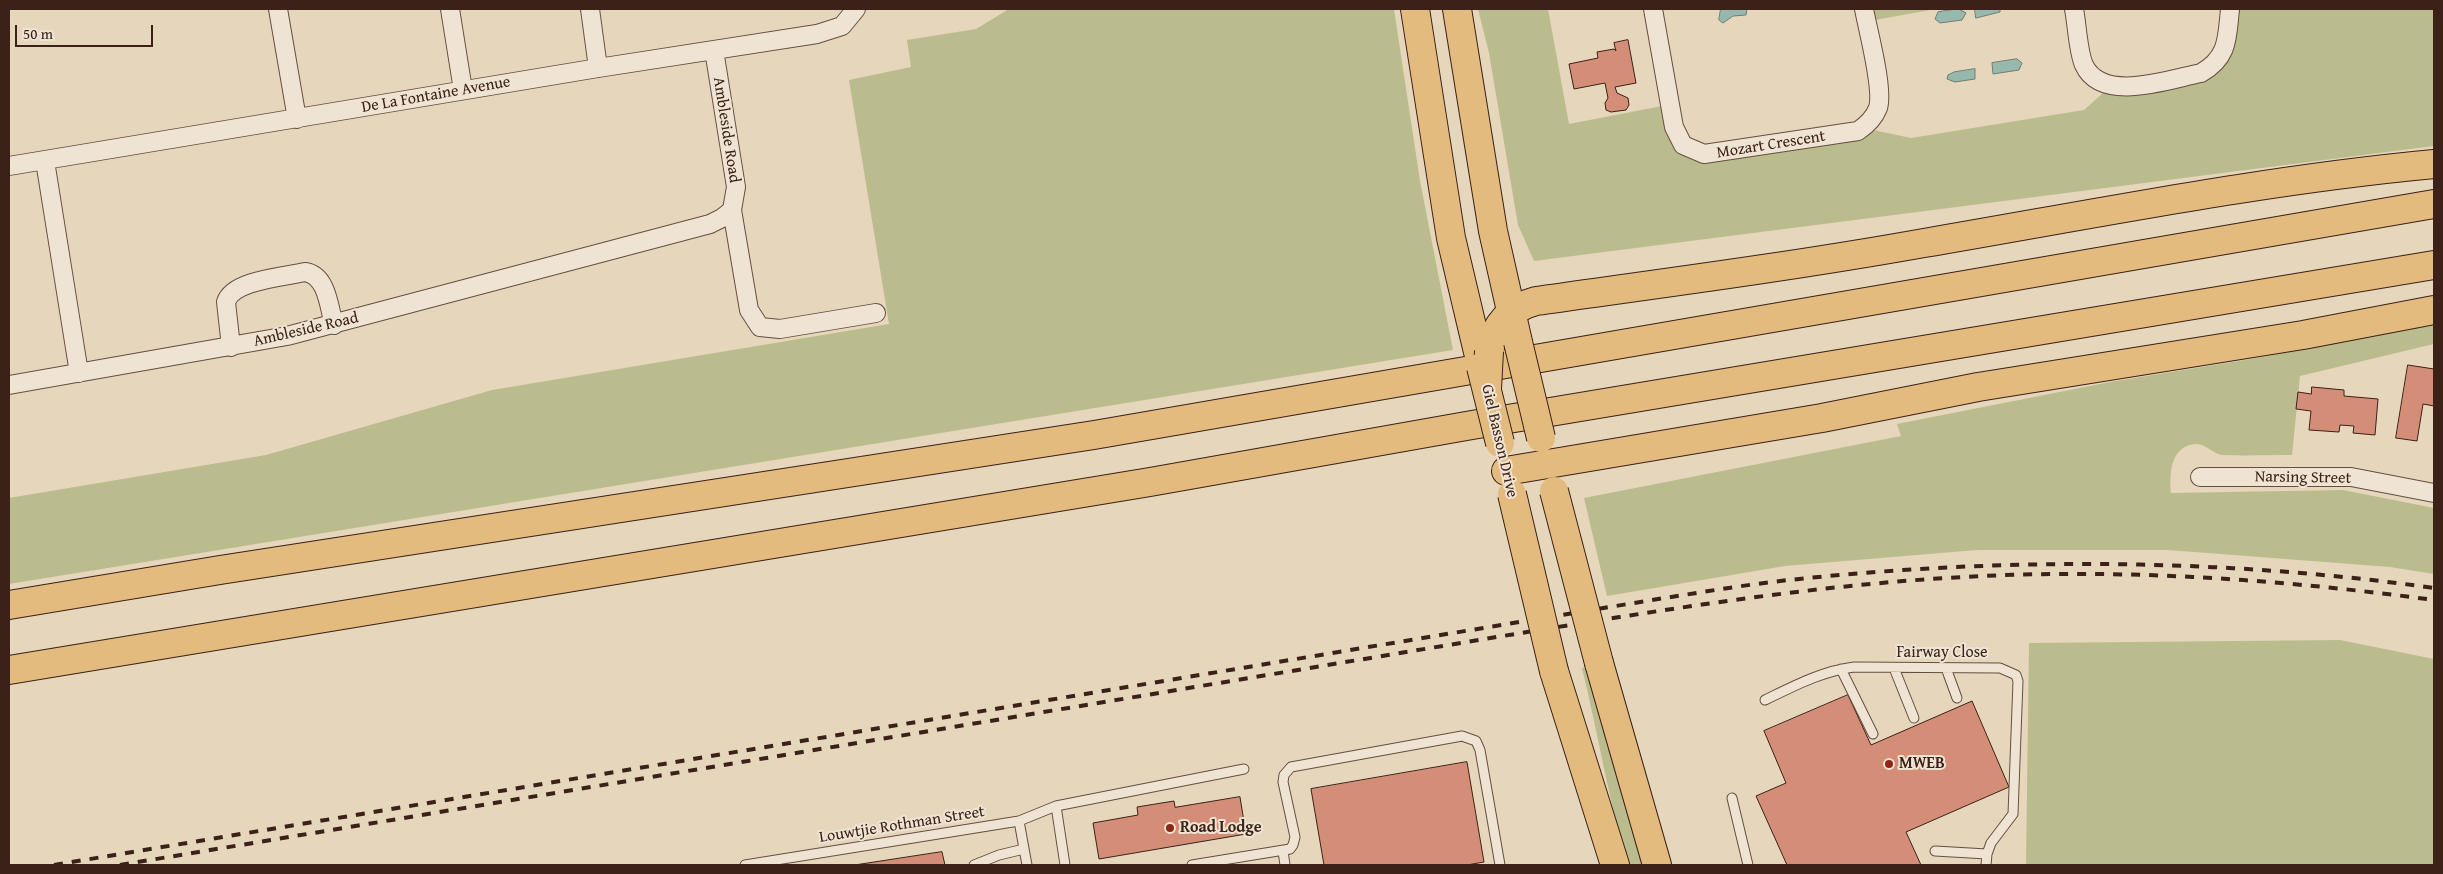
<!DOCTYPE html>
<html>
<head>
<meta charset="utf-8">
<style>
	body { margin:0 }
	#map { position:relative; width:2443px; height:874px; overflow:hidden; background:#e6d6bc; font-family:"Gentium Book Plus",serif }
	canvas { display:block }
	.frame { position:absolute; inset:0; border:10px solid #3b2118; pointer-events:none }
	.scale { position:absolute; left:15px; top:25px; width:138px; height:22px; box-sizing:border-box; border:2px solid #3b2118; border-top:0; padding-left:6px; font-size:15px; line-height:18px; white-space:nowrap; color:#3b2118; -webkit-text-stroke:4px #efe4d3; paint-order:stroke }
</style>
</head>
<body>
<div id="map">
<canvas width="2443" height="874"></canvas>
<div class="frame"></div>
<div class="scale">50 m</div>
</div>
<script>
const ctx = document.querySelector('canvas').getContext('2d');
ctx.lineJoin = 'round';
function fillPath(path, color) { ctx.fillStyle = color; ctx.fill(path, 'evenodd'); }
function trace(path, color, width, dash) { ctx.strokeStyle = color; ctx.lineWidth = width; ctx.lineCap = dash ? 'butt' : 'round'; ctx.setLineDash(dash || []); ctx.stroke(path); }
function drawText(font, color, halo, rows, align = 'center') {
  ctx.font = font + ' "Gentium Book Plus",serif'; ctx.lineWidth = 4; ctx.setLineDash([]); ctx.textBaseline = 'middle'; ctx.strokeStyle = halo; ctx.fillStyle = color; for (const [text, x, y, turn = 0] of rows) {
    ctx.save(); ctx.translate(x, y); ctx.rotate((+turn || 0) * Math.PI / 180); ctx.textAlign = isNaN(turn) ? turn : align; if (halo) ctx.strokeText(text, 0, 0); ctx.fillText(text, 0, 0); ctx.restore();
  }
}
fillPath(new Path2D(`
	M1009,9H1394L1420,181L1453,350L9,584V498L266,455L492,390L889,324L849,80L911,67L907,40L976,29Z
	M1478,9H1548L1569,124L1662,106C1668,141 1671,152 1708,163L1861,137L1873,130L1911,138L2084,110L2103,93H2124L2214,74L2227,61L2234,41L2238,9H2434V146L1534,261L1518,225L1489,53Z
	M1873,9H1936L1875,20Z
	M2434,323V344L2300,376L2292,455C2269,455 2245,456 2222,455C2214,454 2206,445 2198,444C2171,444 2169,472 2171,493L2343,490L2434,508V574L2390,567L2168,550H1977L1785,566L1607,596L1584,498L1901,436L1897,424L2110,382L2251,359Z
	M2340,640L2434,659V865H2026L2029,643Z
	M1587,667L1644,865H1627C1609,800 1598,734 1582,668Z`), '#bbbc8d');
const water = new Path2D(`
	M1721,9H1747L1746,15L1733,16L1723,23L1719,20Z
	M1959,9L1966,13L1962,20L1940,23L1935,19L1938,12Z
	M1975,9H2000V12L1976,18Z
	M2017,59L2022,63L2019,70L1993,74L1992,63Z
	M1975,69V79L1955,82L1947,79L1948,75L1954,72Z`);
fillPath(water, '#97b9ad');
trace(water, '#727c71', 1);
const building = new Path2D(`
	M1628,40L1636,83L1615,87L1617,93L1628,98L1629,105L1626,110L1611,112L1606,110L1605,103L1608,98L1605,83L1574,89L1569,64L1598,58L1597,52L1614,49L1616,51L1614,43Z
	M2408,365L2434,369V406L2423,404L2417,441L2396,438Z
	M2312,387L2344,390V396L2378,399L2375,435L2353,433L2354,426L2340,425L2339,432L2309,430L2311,411L2296,409L2298,392L2311,394Z
	M1848,695L1871,745L1972,701L2009,787L1906,832L1921,865H1787L1756,796L1786,783L1764,731Z
	M1467,762L1484,862L1467,865H1324L1311,789Z
	M1240,797L1246,834L1099,859L1093,823L1138,815L1137,807L1174,801L1175,807Z
	M942,852L945,865H855Z`);
fillPath(building, '#d48e77');
trace(building, '#3b2118', 1);
const service = new Path2D(`
	M1894,668L1914,718
	M1946,668L1957,698
	M1841,669L1873,734
	M1765,700C1794,686 1822,671 1854,667L2000,668L2016,675L2018,681L2013,814L1991,843L1987,854L1986,865
	M1732,798L1748,865
	M1056,806L1065,865
	M1019,821L1027,865
	M1283,851L1285,865
	M1935,851L1987,854
	M745,865L1019,821L1056,806L1244,769
	M974,865L999,855L1024,849
	M1192,865L1290,849L1293,845L1295,837L1283,782L1284,775L1291,767L1462,736L1476,741L1480,750L1500,865`);
const minor = new Path2D(`
	M278,9L297,119
	M450,9L463,90
	M590,9L598,68
	M1653,9L1674,127L1683,145L1704,154L1858,131C1867,125 1874,118 1878,108C1884,89 1868,31 1864,9
	M2074,9C2077,24 2078,52 2084,65C2102,104 2170,79 2201,73C2229,57 2227,37 2230,9
	M714,50L736,187L732,210L749,310L760,327L780,329L876,313
	M45,161L79,373
	M9,166L598,68L817,34L842,26L856,9
	M231,347L226,302C233,280 284,277 305,272C327,275 329,307 334,325
	M9,385L287,336L710,224L722,218L732,210
	M2200,477H2351L2434,493`);
const primary = new Path2D(`
	M1415,9L1451,238L1478,352
	M1457,9L1493,231L1518,342
	M1599,663L1657,865
	M1554,671L1615,865`);
const motorway = new Path2D(`
	M1489,351C1495,324 1510,308 1536,301C1665,283 1795,266 1924,243C2094,214 2263,180 2434,164
	M1506,471L1822,418L1978,387L2303,335L2434,310
	M9,605L220,570L1094,435L2434,204
	M9,670L1150,482L1472,425L2434,265`);
trace(service, '#664e41', 11);
trace(minor, '#664e41', 20);
trace(primary, '#3b2118', 30);
trace(motorway, '#3b2118', 30);
trace(service, '#efe4d3', 9);
trace(minor, '#efe4d3', 18);
trace(primary, '#e3bb7e', 28);
trace(motorway, '#e3bb7e', 28);
trace(new Path2D(`
	M54,865L1652,600C1697,593 1743,585 1789,580C2003,557 2221,558 2434,588
	M120,865L1521,633C1674,608 1827,583 1983,576C2134,569 2285,580 2434,600`), '#3b2118', 4, [9, 9]);
const primaryBridge = new Path2D(`
	M1518,342L1541,438
	M1481,367L1500,443
	M1554,491L1599,663
	M1512,494L1554,671`);
const motorwayBridge = new Path2D(`
	M1487,389L1489,351`);
trace(primaryBridge, '#3b2118', 30, []);
trace(motorwayBridge, '#3b2118', 30, []);
trace(primaryBridge, '#e3bb7e', 28);
trace(motorwayBridge, '#e3bb7e', 28);
for (const [x, y, r, color] of [
	[1889,764,5,"#8f2418"],
	[1170,828,5,"#8f2418"]
]) { const dot = new Path2D(); dot.arc(x, y, r, 0, 2 * Math.PI); ctx.fillStyle = color; ctx.fill(dot); trace(dot, '#efe4d3', 2); }
drawText('16px', '#3b2118', '#efe4d3', [
	["De La Fontaine Avenue",436,95,-10],
	["Ambleside Road",726,130,81],
	["Mozart Crescent",1771,145,-9],
	["Ambleside Road",306,330,-13],
	["Giel Basson Drive",1499,441,77],
	["Narsing Street",2303,478,1],
	["Fairway Close",1942,653],
	["Louwtjie Rothman Street",902,825,-9]
]);
drawText('bold 16px', '#3b2118', '#efe4d3', [
	["MWEB",1899,764],
	["Road Lodge",1180,828]
], 'left');
</script>
</body>
</html>
